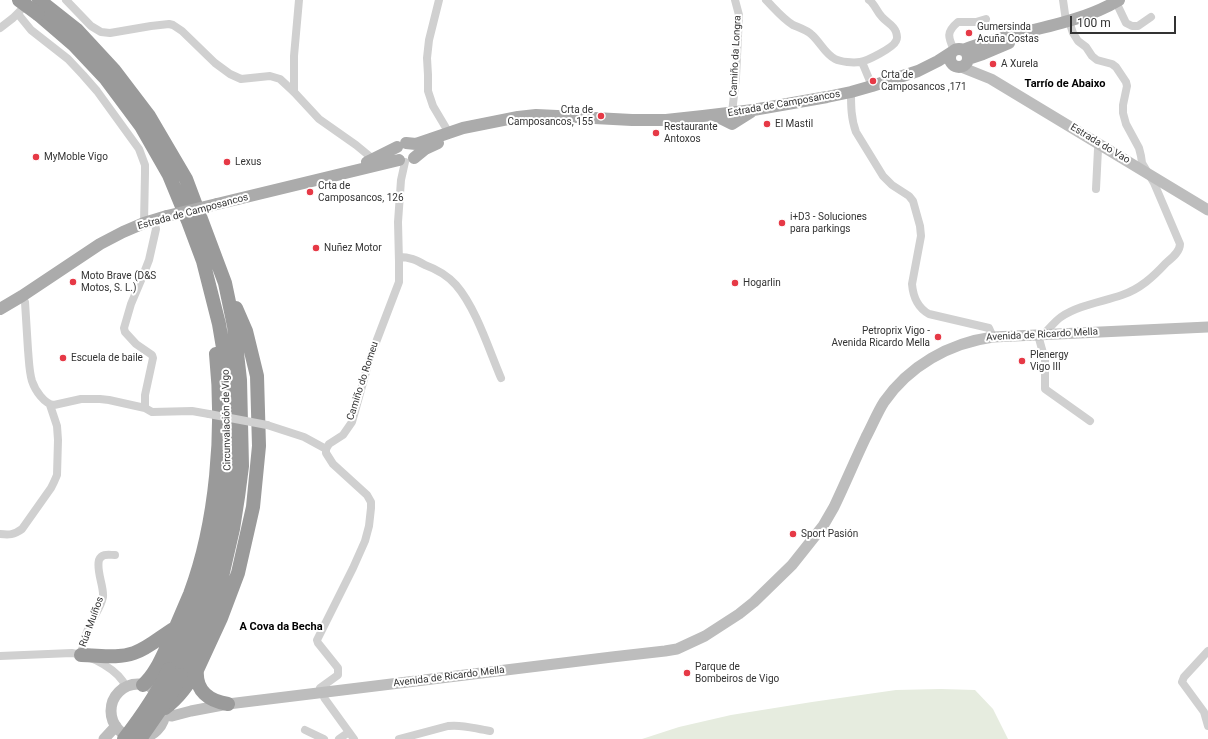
<!DOCTYPE html>
<html>
<head>
<meta charset="utf-8">
<style>
	body { margin:0 }
	#map { position:relative; width:1208px; height:739px; overflow:hidden; background:#fff; font-family:Roboto,sans-serif }
	canvas { display:block }
	.scale { position:absolute; left:1070px; top:16px; width:106px; height:18px; box-sizing:border-box; border:2px solid #333; border-top:0; padding-left:5px; font-size:12px; line-height:14px; white-space:nowrap; color:#333; -webkit-text-stroke:3px #fff; paint-order:stroke }
</style>
</head>
<body>
<div id="map">
<canvas width="1208" height="739"></canvas>
<div class="scale">100 m</div>
</div>
<script>
const ctx = document.querySelector('canvas').getContext('2d');
ctx.lineJoin = 'round';
function fillPath(path, color) { ctx.fillStyle = color; ctx.fill(path, 'evenodd'); }
function trace(path, color, width, dash) { ctx.strokeStyle = color; ctx.lineWidth = width; ctx.lineCap = dash ? 'butt' : 'round'; ctx.setLineDash(dash || []); ctx.stroke(path); }
function drawText(font, color, halo, rows, align = 'center') {
  ctx.font = font + ' Roboto,sans-serif'; ctx.lineWidth = 4; ctx.setLineDash([]); ctx.textBaseline = 'middle'; ctx.strokeStyle = halo; ctx.fillStyle = color; for (const [text, x, y, turn = 0] of rows) {
    ctx.save(); ctx.translate(x, y); ctx.rotate((+turn || 0) * Math.PI / 180); ctx.textAlign = isNaN(turn) ? turn : align; if (halo) ctx.strokeText(text, 0, 0); ctx.fillText(text, 0, 0); ctx.restore();
  }
}
fillPath(new Path2D(`
	M941,689L975,690L993,709L1008,739H642L679,727L731,715L812,702L896,690Z`), '#e6ecdf');
trace(new Path2D(`
	M66,0L91,26L101,32L110,33L151,26L169,24L173,25L182,31L215,63L230,74L241,79L270,76L280,79L294,92L319,119L356,145L373,159
	M439,0L429,40L427,58L428,75V91L433,106L449,133
	M766,0C774,8 783,19 793,25C800,28 807,30 812,35C820,42 825,54 835,59C841,62 853,63 860,62C867,61 893,48 896,41C898,38 897,35 896,32C894,25 886,22 882,17C876,11 875,4 869,0
	M1063,0L1066,21
	M1116,2L1126,23L1132,26H1138L1151,17
	M18,14L31,30L68,59L83,75L97,91L139,149L145,165V173L144,223
	M0,28L13,18L20,11
	M954,50C948,37 946,32 958,22H976L986,19
	M862,62L872,86
	M294,92V56L299,0
	M851,92C851,105 851,119 856,132L883,176L892,185L909,196L913,201L920,226L921,236L912,284C913,296 918,308 929,314L989,328L993,337
	M732,113L736,77L739,15L735,0
	M1096,189L1098,149L1101,145
	M399,257C410,257 416,260 425,265C436,269 448,276 456,285C476,308 489,350 501,378
	M22,296L25,302C26,318 27,334 28,350C29,360 29,371 32,381C35,390 44,404 54,405L81,399H100L109,400L145,408L152,412L192,411L209,414
	M1044,334C1049,329 1055,321 1061,317C1079,305 1102,302 1122,295C1140,289 1153,277 1166,263C1172,258 1180,252 1180,244L1154,183L1142,163L1141,156L1139,148L1126,124L1123,113V105L1127,86L1126,82L1116,67L1112,64L1097,60L1092,56L1086,47L1078,41L1073,33L1069,21
	M1038,335L1045,360V389L1090,421
	M145,408V395L153,358L152,355L136,344L125,332L124,328L131,304L142,278L149,260L156,229L154,220
	M267,425L304,437L326,449
	M0,534C9,535 14,535 22,529L51,488L54,482L57,475L58,440L57,426L50,405
	M1208,651L1184,677L1182,682L1204,712L1208,726
	M81,655C83,645 85,634 90,625C94,616 101,607 103,597C104,586 96,571 99,560C102,553 109,555 115,555
	M0,656L72,653C91,655 119,670 126,687
	M305,730L324,739
	M339,739L349,732
	M354,739L325,699L320,688L338,675V668L318,643L317,640L353,568L365,541L369,526L371,508V502L367,495L333,464L326,453V449L329,444L343,435L352,422L370,358L399,282V262L398,222L401,180L405,162
	M399,739L448,726C464,724 475,729 490,731`), '#d0d0d0', 8);
trace(new Path2D(`
	M961,67L991,79L1208,210
	M111 711a27 27 0 1 1 54 0a27 27 0 1 1-54 0Z
	M165,715L172,716L191,711L228,704L612,657L665,651L677,649L705,636L739,614L754,602L792,565L823,526L834,507C845,484 855,460 866,437C872,426 877,413 884,402C909,366 949,343 993,337L1208,327
	M104,739L116,726`), '#bdbdbd', 11);
trace(new Path2D(`
	M950 58a9 9 0 1 1 18 0a9 9 0 1 1-18 0Z
	M963,50C1013,30 1072,28 1119,0
	M968,59L983,54L1009,43
	M714,115L732,124L751,112
	M406,143L416,144L463,128L518,117L536,115L557,116L632,120H666L703,116L753,110L827,97L851,92L872,86L918,71L938,61L952,52
	M414,158L425,149L438,143
	M367,162L397,147
	M217,204L399,160
	M0,309L22,296L100,244L123,232L144,223L167,216`), '#ababab', 12);
trace(new Path2D(`
	M39,0L77,30L114,70L149,116L186,179L225,283L234,326L240,380L242,466L238,497L233,529L221,581L200,635L181,675
	M38,14L74,45L106,79L141,126L169,175L188,221L203,261L219,324L228,377L229,452L227,489L220,529L212,562L202,596L182,645L169,669
	M81,655C99,655 117,659 134,653C149,648 161,636 175,628
	M143,685C157,673 164,652 172,636C178,622 184,608 190,594C217,522 224,430 216,354
	M228,704C209,701 195,691 197,670L221,618L238,573L253,507L259,446L257,376L246,331L236,308
	M165,708C179,698 188,684 197,670`), '#9a9a9a', 14);
trace(new Path2D(`
	M209,414L267,425`), '#d0d0d0', 8);
trace(new Path2D(`
	M167,216L217,204`), '#ababab', 12);
trace(new Path2D(`
	M19,0L38,14
	M124,739C141,717 157,694 169,669
	M140,739L171,694L181,675`), '#9a9a9a', 14);
for (const [x, y, r, color] of [
	[969,33,4,"#e63946"],
	[993,64,4,"#e63946"],
	[873,81,4,"#e63946"],
	[601,116,4,"#e63946"],
	[767,124,4,"#e63946"],
	[656,133,4,"#e63946"],
	[36,157,4,"#e63946"],
	[227,162,4,"#e63946"],
	[310,192,4,"#e63946"],
	[782,223,4,"#e63946"],
	[316,248,4,"#e63946"],
	[73,282,4,"#e63946"],
	[735,283,4,"#e63946"],
	[938,337,4,"#e63946"],
	[63,358,4,"#e63946"],
	[1022,361,4,"#e63946"],
	[793,534,4,"#e63946"],
	[687,673,4,"#e63946"]
]) { const dot = new Path2D(); dot.arc(x, y, r, 0, 2 * Math.PI); ctx.fillStyle = color; ctx.fill(dot); trace(dot, '#fff', 1.5); }
drawText('10px', '#333', '#fff', [
	["Gumersinda",977,27],
	["Acuña Costas",977,39],
	["A Xurela",1001,64],
	["Crta de",881,75],
	["Camposancos ,171",881,87],
	["Crta de",593,110,"right"],
	["Camposancos, 155",593,122,"right"],
	["El Mastil",775,124],
	["Restaurante",664,127],
	["Antoxos",664,139],
	["MyMoble Vigo",44,157],
	["Lexus",235,162],
	["Crta de",318,186],
	["Camposancos, 126",318,198],
	["i+D3 - Soluciones",790,217],
	["para parkings",790,229],
	["Nuñez Motor",324,248],
	["Moto Brave (D&S",81,276],
	["Motos, S. L.)",81,288],
	["Hogarlin",743,283],
	["Petroprix Vigo -",930,331,"right"],
	["Avenida Ricardo Mella",930,343,"right"],
	["Plenergy",1030,355],
	["Vigo III",1030,367],
	["Escuela de baile",71,358],
	["Sport Pasión",801,534],
	["Parque de",695,667],
	["Bombeiros de Vigo",695,679]
], 'left');
drawText('10px', '#333', '#fff', [
	["Camiño da Longra",736,56,-87],
	["Estrada de Camposancos",784,104,-10],
	["Estrada do Vao",1100,144,31],
	["Estrada de Camposancos",193,212,-15],
	["Avenida de Ricardo Mella",1042,335,-3],
	["Camiño do Romeu",363,381,-72],
	["Circunvalación de Vigo",227,420,-91],
	["Rúa Muíños",92,622,-70],
	["Avenida de Ricardo Mella",449,677,-7]
]);
drawText('bold 11px', '#000', '#fff', [
	["Tarrío de Abaixo",1065,84],
	["A Cova da Becha",281,627]
]);
</script>
</body>
</html>
